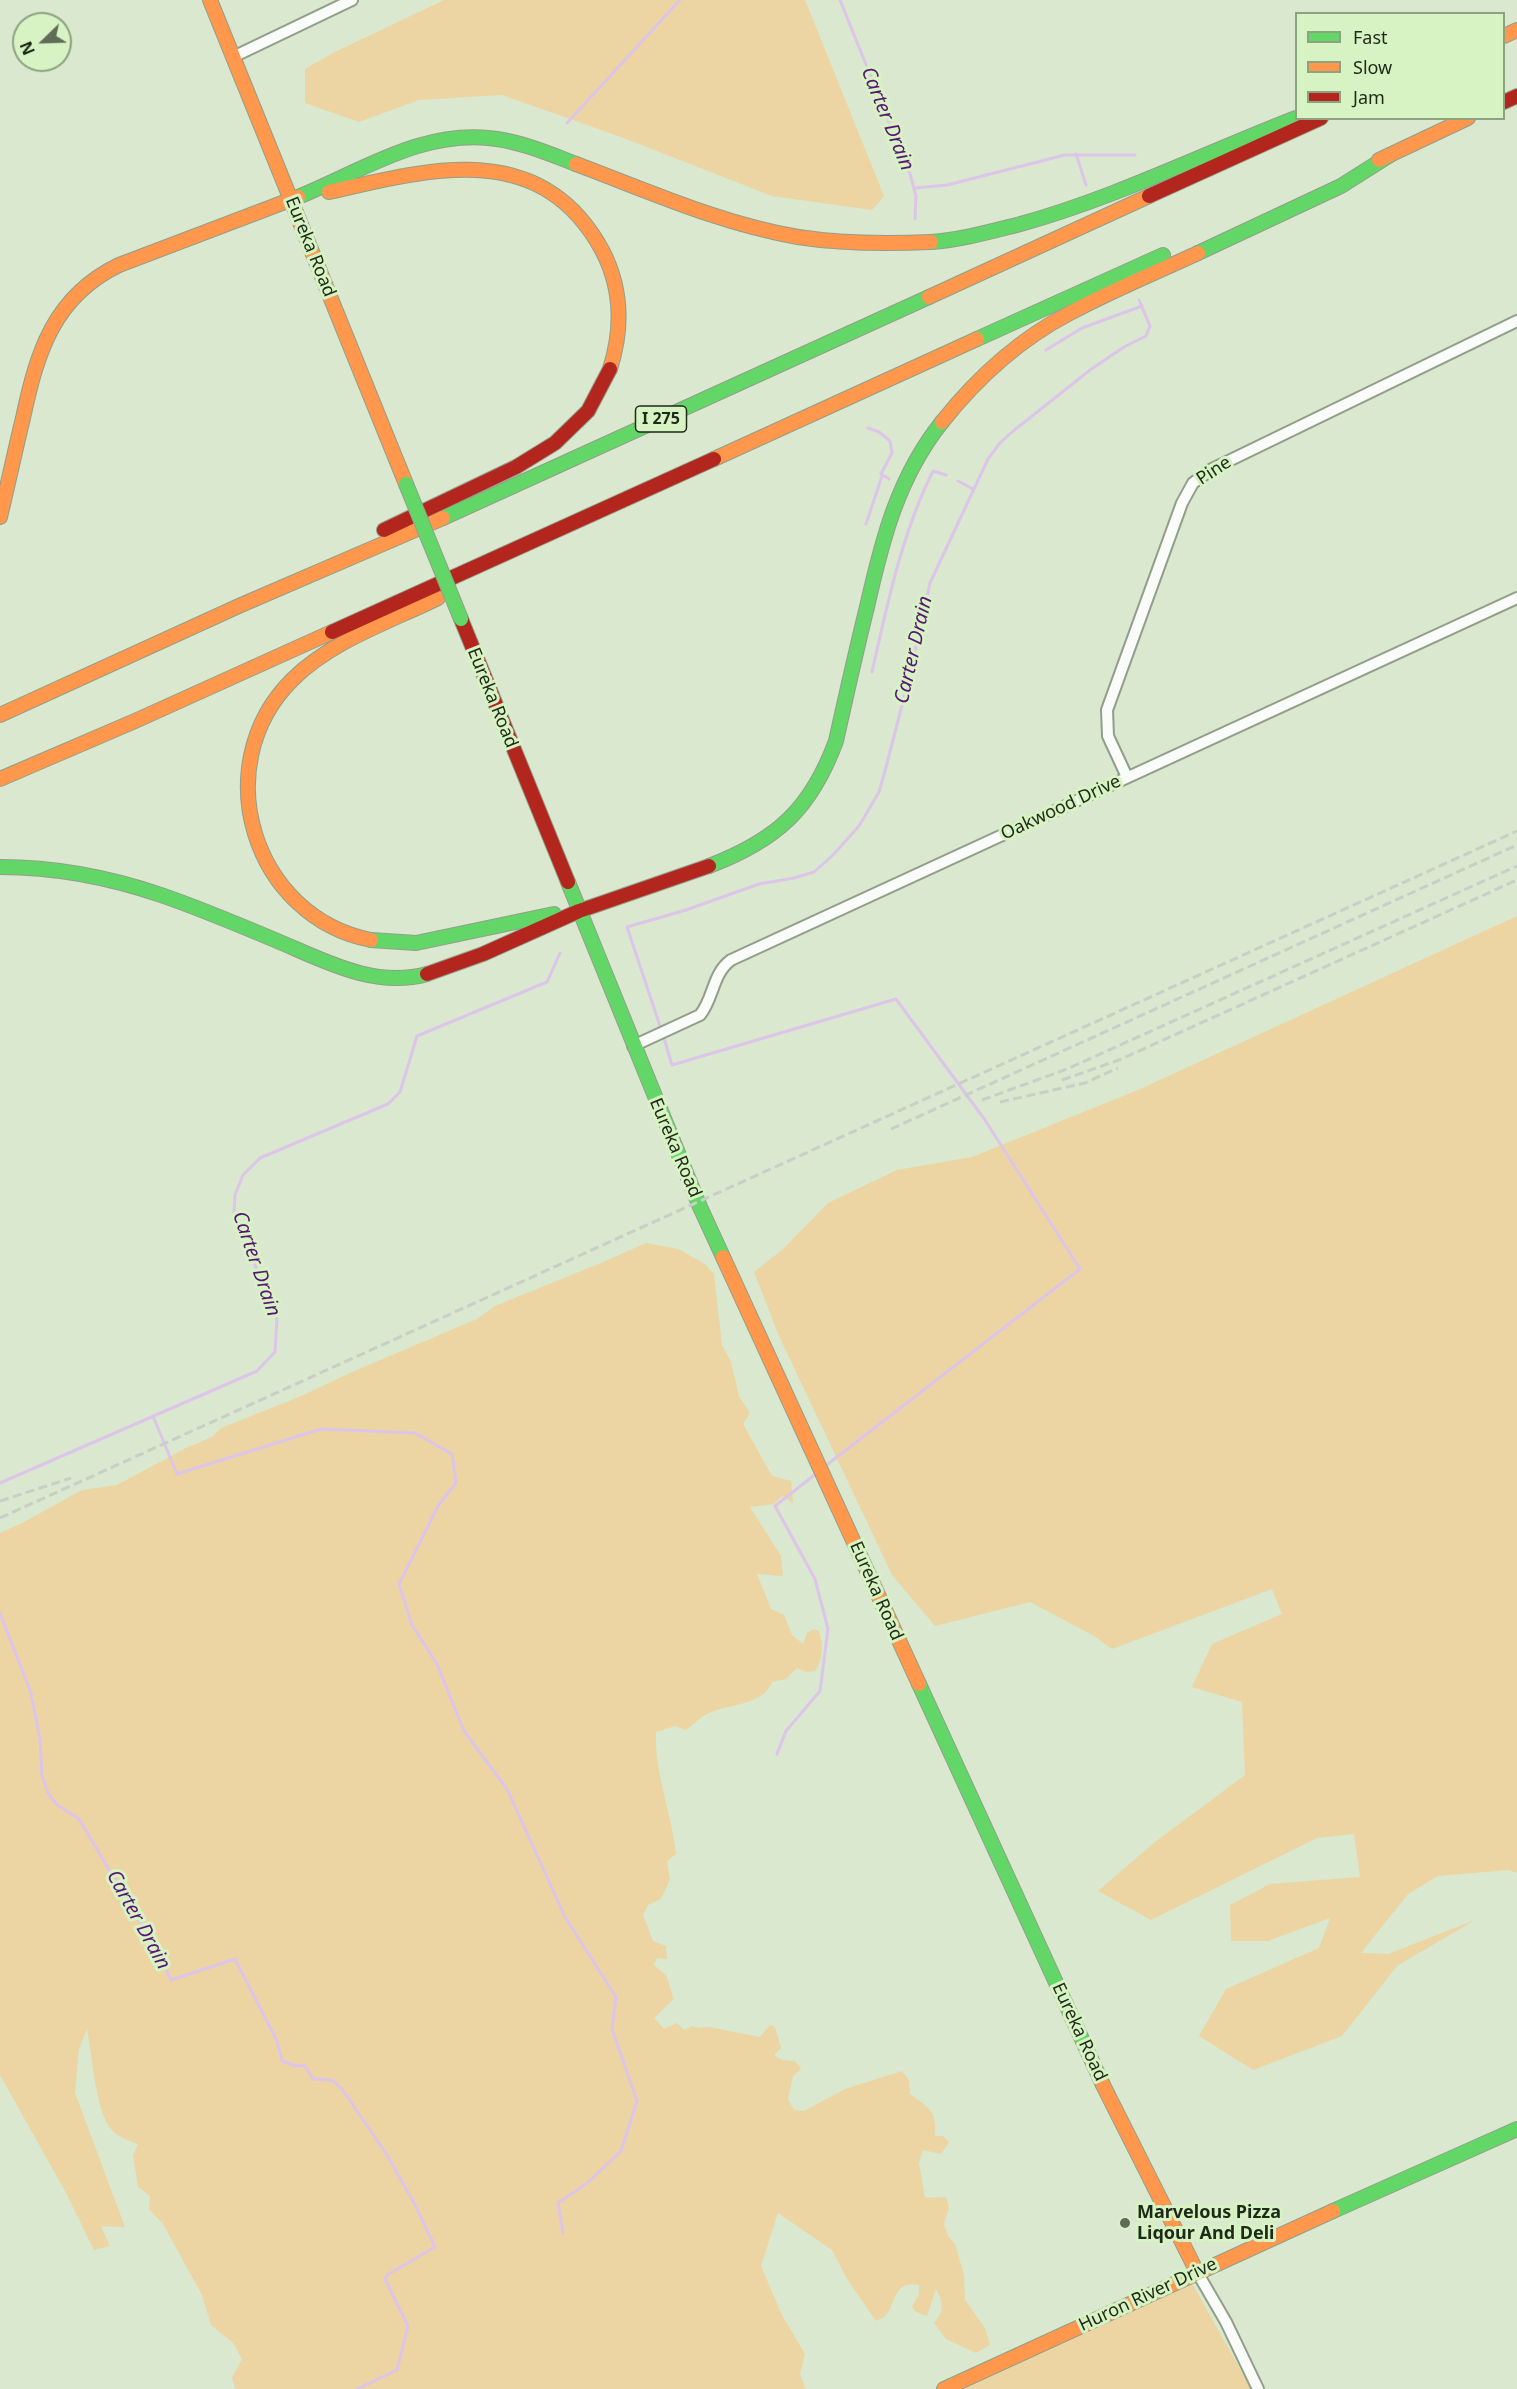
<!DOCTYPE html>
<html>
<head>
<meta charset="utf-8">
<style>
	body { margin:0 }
	#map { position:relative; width:1517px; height:2389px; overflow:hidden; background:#d9e8ce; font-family:"Noto Sans",sans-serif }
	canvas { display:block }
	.legend { position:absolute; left:1295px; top:12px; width:210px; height:108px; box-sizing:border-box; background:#d7f3c4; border:2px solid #8da27f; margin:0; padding:8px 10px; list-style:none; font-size:18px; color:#1e2917 }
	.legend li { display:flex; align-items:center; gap:12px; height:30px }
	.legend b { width:30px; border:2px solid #8da27f }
	.north { position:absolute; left:12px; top:12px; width:60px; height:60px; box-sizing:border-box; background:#d7f3c4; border:2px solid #8da27f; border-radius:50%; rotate:247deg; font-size:16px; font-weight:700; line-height:24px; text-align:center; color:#1e2917 }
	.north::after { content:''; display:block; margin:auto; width:21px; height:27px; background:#5f6c57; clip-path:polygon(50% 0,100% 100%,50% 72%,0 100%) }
</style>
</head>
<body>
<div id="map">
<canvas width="1517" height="2389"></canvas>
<ul class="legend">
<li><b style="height:8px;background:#63d668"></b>Fast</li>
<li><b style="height:8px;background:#ff974d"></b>Slow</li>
<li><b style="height:8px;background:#b3261e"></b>Jam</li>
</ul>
<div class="north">N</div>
</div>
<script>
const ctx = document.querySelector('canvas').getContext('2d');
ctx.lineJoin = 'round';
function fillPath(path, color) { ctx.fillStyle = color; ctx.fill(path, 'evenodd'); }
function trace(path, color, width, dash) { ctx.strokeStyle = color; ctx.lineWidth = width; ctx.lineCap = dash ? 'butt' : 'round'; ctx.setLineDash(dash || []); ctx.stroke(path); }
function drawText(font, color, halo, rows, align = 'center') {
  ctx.font = font + ' "Noto Sans",sans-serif'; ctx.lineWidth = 6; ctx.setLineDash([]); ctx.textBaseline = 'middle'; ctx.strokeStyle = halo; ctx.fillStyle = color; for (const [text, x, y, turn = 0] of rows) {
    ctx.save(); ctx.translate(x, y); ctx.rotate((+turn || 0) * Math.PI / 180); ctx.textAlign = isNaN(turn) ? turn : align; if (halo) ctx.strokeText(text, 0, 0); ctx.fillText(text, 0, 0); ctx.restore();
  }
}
fillPath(new Path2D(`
	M444,0H805L884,196L872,210L772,196L621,137L502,95L419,100L359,122L305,103V69L335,52Z
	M1517,916V1873L1509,1870L1438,1876L1408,1894L1361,1953L1388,1954L1475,1920L1397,1966L1342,2036L1253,2070L1199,2036L1226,1989L1319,1948L1330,1918L1268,1941H1231L1230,1905L1270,1884L1360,1877L1354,1834L1317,1838L1151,1920L1098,1891L1155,1842L1245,1775L1242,1702L1192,1687L1212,1644L1282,1614L1272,1589L1112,1649L1094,1636L1030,1602L935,1626L892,1575L779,1336L754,1272L782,1250L828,1203L897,1170L972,1157L1138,1090Z
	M646,1243L678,1249L705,1264L714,1274L722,1345L731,1362L739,1396L750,1413L743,1424L772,1476L791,1481L793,1503L782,1496L774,1504L750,1507L781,1556L783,1576L757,1574L771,1609L784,1615L792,1635L803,1644L807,1633L814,1629L819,1631C823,1644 824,1659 815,1671L806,1672L797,1668L786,1679L772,1682C764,1705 729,1704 709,1713C701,1716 693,1725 686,1730L675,1726L656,1732C654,1773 672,1813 676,1854L667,1861L670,1879L661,1899L648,1905L643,1915L653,1941L666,1946L667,1959L657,1958L654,1965L666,1975L674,1999L654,2018L664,2029L677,2023L684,2030L692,2026L699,2028L709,2027L760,2037L770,2025L775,2027L781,2048L774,2055L782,2060L795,2061L801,2069L793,2076L788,2099L794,2110L804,2111L845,2089L902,2071L909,2080L910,2094C929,2108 937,2111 935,2136H943L949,2142L941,2154L923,2150L919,2163L925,2198L946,2197L949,2207L944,2224L948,2236L955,2244L964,2275L965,2300L985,2328L990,2345L976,2353L946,2339L934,2323C945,2311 943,2302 936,2289L927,2316L916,2312L912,2307L919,2294V2285C893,2280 896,2305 885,2316C882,2319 879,2319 876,2321L847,2279L832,2250L778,2213L761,2266L782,2315L805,2354L800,2374L806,2389H236L232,2378L242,2359L233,2343L211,2325L202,2295L163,2224L149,2209L150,2196L138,2187L133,2155L138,2144C129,2141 116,2136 110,2128C95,2106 92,2055 87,2029L79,2049L75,2093L125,2227L101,2226L110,2246L94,2250L65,2191L0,2075V1533L24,1522L82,1490L117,1485L186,1448L212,1437L221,1428L299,1397L352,1372L477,1319L495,1306L601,1263Z
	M1192,2283L1251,2389H954C1033,2353 1113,2320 1192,2283Z`), '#ecd5a2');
trace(new Path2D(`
	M840,0L910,174L916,196L915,219
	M567,123L680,0
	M1076,154L1086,185
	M915,188L947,185L1065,155H1135
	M1046,350L1082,328L1142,306
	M868,428L879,432L890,441L892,453L881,474L889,479
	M958,481L973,489
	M866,524L882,476
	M872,672C887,605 902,533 933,471L946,475
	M661,1029L627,927L686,910L759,884L794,878L814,872L832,856L859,826L879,792L885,771L907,686L930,583L988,459L1000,443L1012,432L1090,370L1124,347L1146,336L1150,326L1139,300
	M663,1035L672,1065L896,999L985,1120L1080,1269L824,1467
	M153,1416L177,1474L321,1429L415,1433L452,1454L456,1483L438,1506L399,1584L412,1625L437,1664L464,1731L507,1789L565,1917L616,1997L612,2029L637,2101L621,2151L586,2184L558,2203L563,2233
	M0,1483L257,1371L275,1352L277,1319L234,1213L235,1195L243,1175L260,1158L388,1104L400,1092L417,1036L547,982L560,953
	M0,1613L31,1693L40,1740L42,1776L48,1793L56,1804L79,1819L137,1917L153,1940L171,1980L235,1959L277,2041L282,2061L296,2066L304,2065L313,2079L332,2080L342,2089L387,2155L414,2203L435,2247L387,2275L385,2279L408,2326L397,2370L357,2389
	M777,1754L786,1731L820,1691L828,1629L815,1579L775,1506L817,1473`), '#ddc5ea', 3);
const street = new Path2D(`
	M233,57L352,0
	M1127,777L1108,736L1107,710L1182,503L1193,483L1212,469L1517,321
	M633,1046L700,1015C714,998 712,974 731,960L1517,598
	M1197,2272L1226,2322L1258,2389`);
const fast = new Path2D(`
	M298,197C362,171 424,128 497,139C524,143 550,154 576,164
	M931,242C960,240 989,232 1017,225C1113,199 1203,154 1296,118
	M1198,253L1341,186L1390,155
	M977,339L1163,255
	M443,518L929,297
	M709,866C777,840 811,809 836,741C846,696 856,651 867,607C882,540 898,477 942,422
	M0,867C56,867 108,877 161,895C199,908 237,924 275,940C323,960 374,989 427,974
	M568,882L700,1207L723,1257
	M371,940L416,943L554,914
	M919,1684L1103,2085
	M1333,2211L1517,2129`);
const slow = new Path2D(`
	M210,0L406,484
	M1504,36L1517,30
	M1379,160L1468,118
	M576,164C648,191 721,224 798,237C843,244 886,244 931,242
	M329,192C430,169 541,138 602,250C622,288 623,328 610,369
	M929,297L1149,196
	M942,422C977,378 1020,339 1070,313C1111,291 1155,273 1198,253
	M714,459L977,339
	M0,517C8,484 15,451 23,418C37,353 53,297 119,265L298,197
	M0,715L241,605L443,518
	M0,779L135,721L332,632
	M371,940C253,917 206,766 292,680C331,641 389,622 438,598
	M723,1257L919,1684
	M1103,2085L1197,2272
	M944,2389L1333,2211`);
const jam = new Path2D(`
	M1504,102L1517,96
	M1149,196L1321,118
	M384,530L516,467L555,443L588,411L610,369
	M461,619L568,882
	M332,632L714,459
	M427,974L483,954L579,911L709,866`);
trace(street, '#929e8a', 14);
trace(fast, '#929e8a', 16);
trace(slow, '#929e8a', 16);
trace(jam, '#929e8a', 16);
trace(street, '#f9fcf8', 10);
trace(fast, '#63d668', 14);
trace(slow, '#ff974d', 14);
trace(jam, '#b3261e', 14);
trace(new Path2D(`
	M1062,1080L1119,1060L1517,880
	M982,1100L1067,1069L1517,866
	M1000,1102L1085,1083L1118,1068
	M891,1129L1517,845
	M0,1501L71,1478
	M0,1518L1517,831`), '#c9cec6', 3, [9, 4.5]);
const fastBridge = new Path2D(`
	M406,484L461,619`);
trace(fastBridge, '#929e8a', 16, []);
trace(fastBridge, '#63d668', 14);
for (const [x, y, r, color] of [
	[1125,2223,6,"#5f6c57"]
]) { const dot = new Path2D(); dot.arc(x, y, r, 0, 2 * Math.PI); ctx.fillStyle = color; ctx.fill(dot); trace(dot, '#d7f3c4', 2); }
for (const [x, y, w] of [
	[661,419,51]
]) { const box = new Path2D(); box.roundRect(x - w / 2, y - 13, w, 26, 4.5); ctx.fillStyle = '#d7f3c4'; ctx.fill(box); trace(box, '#1e2917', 1.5); }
drawText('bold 16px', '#1e2917', null, [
	["I 275",661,419]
]);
drawText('18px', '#1e2917', '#d7f3c4', [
	["Eureka Road",310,247,68],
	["Pine",1214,471,-33],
	["Eureka Road",492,698,68],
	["Oakwood Drive",1061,808,-25],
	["Eureka Road",675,1148,67],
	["Eureka Road",876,1591,66],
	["Eureka Road",1079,2032,65],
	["Huron River Drive",1148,2295,-25]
]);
drawText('bold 18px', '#1e2917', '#d7f3c4', [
	["Marvelous Pizza",1137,2213],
	["Liqour And Deli",1137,2234]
], 'left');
drawText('italic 20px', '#581574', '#d7f3c4', [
	["Carter Drain",887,119,68],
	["Carter Drain",914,650,-77],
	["Carter Drain",256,1264,71],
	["Carter Drain",138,1920,61]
]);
</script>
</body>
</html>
